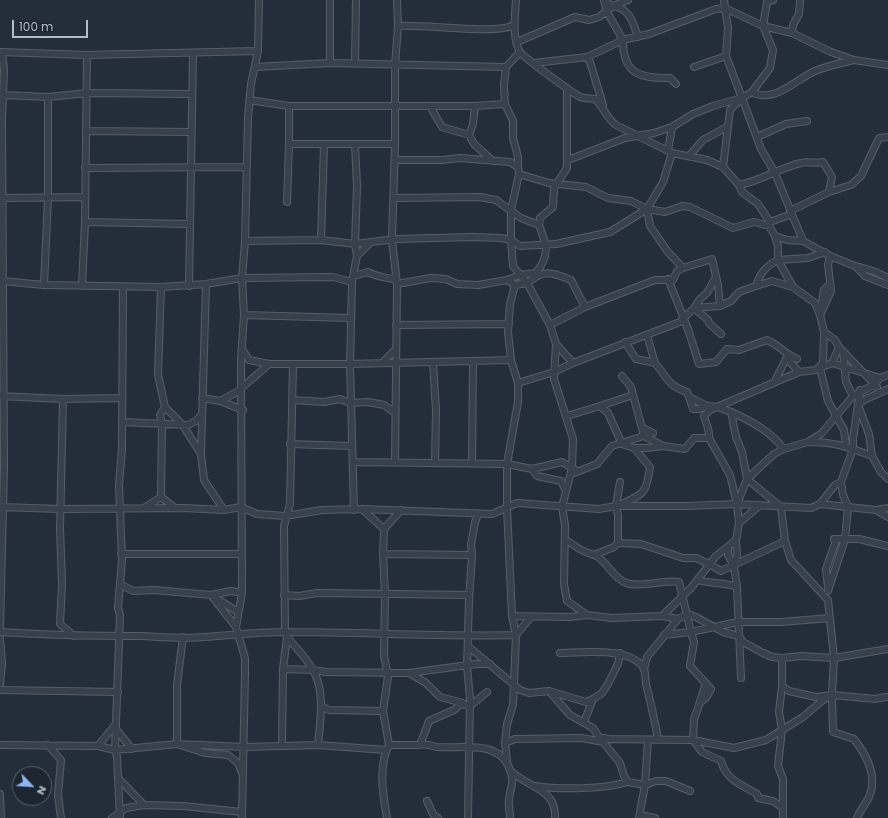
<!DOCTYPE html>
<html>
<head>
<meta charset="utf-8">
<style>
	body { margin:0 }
	#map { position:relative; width:888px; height:818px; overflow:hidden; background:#242e3b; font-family:Poppins,sans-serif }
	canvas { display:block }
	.north { position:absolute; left:12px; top:766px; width:40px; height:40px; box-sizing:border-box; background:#1d2530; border:1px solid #59616c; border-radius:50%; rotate:115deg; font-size:11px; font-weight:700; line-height:16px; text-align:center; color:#b3bbc7 }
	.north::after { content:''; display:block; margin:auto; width:14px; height:18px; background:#8bb5f3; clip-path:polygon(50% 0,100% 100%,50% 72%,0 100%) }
	.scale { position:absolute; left:12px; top:20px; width:76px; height:18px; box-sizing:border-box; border:2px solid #b3bbc7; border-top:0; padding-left:5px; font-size:12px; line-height:14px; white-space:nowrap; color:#b3bbc7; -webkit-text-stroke:3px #1d2530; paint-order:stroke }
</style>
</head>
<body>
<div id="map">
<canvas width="888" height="818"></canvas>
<div class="north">N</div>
<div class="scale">100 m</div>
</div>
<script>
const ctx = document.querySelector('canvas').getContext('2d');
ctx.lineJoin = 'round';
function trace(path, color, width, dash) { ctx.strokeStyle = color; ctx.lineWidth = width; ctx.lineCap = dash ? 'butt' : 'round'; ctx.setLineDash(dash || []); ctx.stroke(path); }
const minor = new Path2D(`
	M516,0C515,14 512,40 520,52C524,58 573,93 580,97C585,99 590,98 595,99C604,107 606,118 616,125L672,153L707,160L723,167L739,185L742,192L758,204L770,222L769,226L775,236L787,240L803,241L830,256L855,266L865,276L888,285
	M604,0L607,12L623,40L649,34L716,9L725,8L763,26L792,33L831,52L854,60L888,65
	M604,1L613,6L628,0
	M398,26C424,24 497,35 514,25
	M792,33L793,25L799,14L800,0
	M517,42L575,17L589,20L599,17L613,6C630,9 633,22 638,37
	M0,52L87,55L258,51L259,0
	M587,57L590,62L603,105
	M330,63V0
	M534,63L587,57L623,40C623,75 640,78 670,78L676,84
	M355,64L356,0
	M255,67L330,63L506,67L520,52
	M694,67L726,56
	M752,92C775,104 796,79 815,71C827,66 841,63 854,60
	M3,95L48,97L88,93L191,94
	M742,98L761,149L775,173L803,241
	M249,100L289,106H475L473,124L469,135L474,144L493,161
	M505,104L513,121V138L518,157V167
	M289,106V144H395
	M430,106L442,127L469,135
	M475,106L505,104L504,85L506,67
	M86,131L190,132
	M757,137L786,124L807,121
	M668,151L672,127
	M689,156L703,140L727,127
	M395,160H442L460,158L510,162L518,167L519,174L511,210V240L513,266L527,283C545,269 551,272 571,280L585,307
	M568,160L625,138L654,133L672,127L693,114L713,106L742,98L752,92L770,68L773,50L763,26L767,2L773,0
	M723,167L730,110L742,98L726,56L728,28L724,0
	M85,168L246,167
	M519,174L549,183L586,187L608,198L631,201L647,209L665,212L682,206L690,207L733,228L754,222L769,226
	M739,185C761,181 779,168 801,163C808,161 815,164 823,162L832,177L829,192L790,211
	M829,192L851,185L861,176L879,138L888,137
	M3,198L85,197
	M394,198L480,197L496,200L521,218L539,225C547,245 550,255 536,273L520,275L507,280
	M287,202L289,144
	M647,209L650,226L668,252L683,268
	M85,222L188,224
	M770,222L792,214
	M539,225L540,218L553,207L554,188L567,168V88
	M321,240L324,145
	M245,241L321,240L355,244L396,239L473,237L501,238L511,240L520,246L556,244L610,232L647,209L663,182L672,153
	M357,256L370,243
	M856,266L876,272L888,278
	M354,276L368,272C376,277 386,277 396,280
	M716,277L707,293L700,299L694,308L708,320L709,323L721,334
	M668,279L688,329L699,364L716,362L727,349L739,350L767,340C779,345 785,354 797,359
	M2,281L44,285L161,287L206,284L242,278L333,277L352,282
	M206,284L201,454L204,480L224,510
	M397,284L431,278L446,279L457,284L478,285L507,280L515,285L527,283L550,325L585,307L655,280H673L677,271L683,268L712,259L718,285L720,306
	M44,285L48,197V97
	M82,286L85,222L87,55
	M189,286L193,53
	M756,286C760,273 766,266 778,260V246L775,236
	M161,287L158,375L165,407L182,424L201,454
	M821,308L824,290L830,284
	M244,315L351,318
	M820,315L815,303L793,287L778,260L808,258L825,252
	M396,325L509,324
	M550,325L556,344L554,379L573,439L572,468L562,507L565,525L564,584L567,601L587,615
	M824,332L835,340L839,347L877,387
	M647,335L655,363
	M625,342L636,359L655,363C668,378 667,385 687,392L689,397L707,406L718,407L731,412L736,437L742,452L747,479L781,507L785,541L791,560L828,600L834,658L832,695L833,732L854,739C867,756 878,776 869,797C866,804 860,810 857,818
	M556,344L573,363
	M242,349L249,360L269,364H350L511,360
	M843,351L846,382L853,396
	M788,356L790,362L799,372
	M433,362L436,410L435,463
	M382,363L395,350
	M832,363L839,347
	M622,376L631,387L644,436L663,446
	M518,383L554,372L573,363L680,322L694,308L720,306L731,301L739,292L756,286L772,281L793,287
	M774,383L788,355
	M0,396L63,399L122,398
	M689,397L693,409H699L707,406
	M202,398L220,401L243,410
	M63,399L60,528L62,584L60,624L74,636
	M293,400L324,402L340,399L350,403L368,402L384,405L395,413
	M220,401L237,392L269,364
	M600,406L633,395
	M731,412C751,421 770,431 784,449
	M567,416L600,406L608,413L622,444L634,448L650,467C646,496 643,494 617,506
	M122,422L188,425L196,421L202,414
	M709,438C710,430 706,424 704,416L710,410L799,372L816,370L823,363L824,332L820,315L831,291L828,265L830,256
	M808,442C836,442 848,447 872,456L881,472L888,479
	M290,444L351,446
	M846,445L844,430L828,401L820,368L832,363L880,378L888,375
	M634,448H648L663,446L685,449L694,438H709L730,475L737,504
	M872,456L869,434L858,405L864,400L888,389
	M353,462L507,464L532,469L562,462L577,471
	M395,462L397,284L392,240L395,144V65L398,26L397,0
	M472,464L473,361
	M532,469L537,476L561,481L566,491
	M574,473L597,464L612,446L653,433L642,428
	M841,482L843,495L848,507L876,510L888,517
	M161,497L162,423L160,415L165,407
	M161,497L175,508
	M820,504L835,485L841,482L853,449V439L860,390
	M0,507L61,509L184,508L224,510L241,507L257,514L285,516L322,510L362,509L492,514L517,503L599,509L616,506H685L737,504L811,508L820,504L848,507L845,539L828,591
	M144,508L161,497
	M362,509L384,529
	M354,510L350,364L352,282L357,256L355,244L357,186L355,144
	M876,510L888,508
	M739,523L760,505
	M565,539C572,544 578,549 586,552C589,554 592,554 595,555C608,562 615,582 630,584C642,587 671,579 679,582L691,632L738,622H781L830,618
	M618,543L641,544L683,558H696L709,564L721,571L785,541
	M728,548V555L734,566L737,587L741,678
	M121,554H241
	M383,554L472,555
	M594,555L614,547L618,543V515L616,506L620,482
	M734,566L737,556L736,540
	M698,580C711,584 724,582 737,587
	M120,584L133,591L154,590L211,595L238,612
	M828,587L826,569L835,543L834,539H859L888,546
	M284,595L299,596L317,593L469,595
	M512,616L570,617L587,615L612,618L662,616L678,619L688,614L696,617L723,632L739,636L743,642L761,652L772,657L782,658L801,656L834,658L888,649
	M662,616L691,588L716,556L736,540L739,523L737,504L747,479L774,454L784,449L808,442L821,434L853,396L875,384L880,378
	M236,627L211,595L231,591L242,593
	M0,629L4,467L2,119L4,70L2,52
	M0,632C47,635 95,636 142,636C163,637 185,639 205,637C233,635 259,632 287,632C363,632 439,637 516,635L531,617
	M664,635L691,632L694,642L690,666L711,689L706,698L701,702
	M183,637L177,685V744L205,753L228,755L238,763L242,773
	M287,637C296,648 309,660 315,674C325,695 320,722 318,745
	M0,639L2,664L0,684
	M469,647L520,690L529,693L549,691L570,715L593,728L599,737L608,739L693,740L734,748L766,740L803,717L823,700L832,695
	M560,653C581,653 632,646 644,669C646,674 645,682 647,688C651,705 655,721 658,739
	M782,658V686L789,691L816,697L832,695L875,699L886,697
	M283,669L313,670L326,672L409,673L476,664H490
	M644,669L647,657L678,619
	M409,673L426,683L440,697L463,703
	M706,683L694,720L693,740L702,752L721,761C726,780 742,785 757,794L758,798L773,801L783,808
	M782,686L779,712L782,730L778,766L783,779V818
	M0,690L118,692
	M549,691L586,702L593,699
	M321,706L329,710L383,711
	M584,722L593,699L602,693L608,684L618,664L620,653
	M116,729L132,749
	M599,737L620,763L624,776L628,782L645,785L656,781H666L690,791
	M505,743L515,739L581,738L604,742
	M0,745L98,746L115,750L177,744L245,747L318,745L386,750
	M48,745L61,760L58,795L61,818
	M282,745L283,669L287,637L285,632L284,526L290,504L293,364
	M389,745H420L429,721L454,710L461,704L470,706L487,692
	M420,745C426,743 431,746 437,747C462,749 500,739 510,770C515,783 510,788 509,800C508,805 510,812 510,818
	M98,746L115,725
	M507,761L505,743L507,724L513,705L516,635L512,616L507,508V464L518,402V383L511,360L508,332L510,304L515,285
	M511,771C528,788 557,789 555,818
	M119,779L144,805
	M535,786C560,790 605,789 628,782
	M0,794L1,818
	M427,801L433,814L438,818
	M640,815L655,818
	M112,818L126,808L144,805L183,806L242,812
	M120,818L117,757L115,750L120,615L118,608L122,560L119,485L122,448L123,287
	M242,818L245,673V658L236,627L242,593L241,359L244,315L242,278L245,241L248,117L251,84L258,51
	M387,818C383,796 378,765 389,745L383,711L388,676L384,656L385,594L383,554L384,529L401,510
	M468,818L470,699L467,666L469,600L472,555L471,545L475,522L478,514
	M639,818L645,785L648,740`);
trace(minor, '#565e69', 8);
trace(minor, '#37404b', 6);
</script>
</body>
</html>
